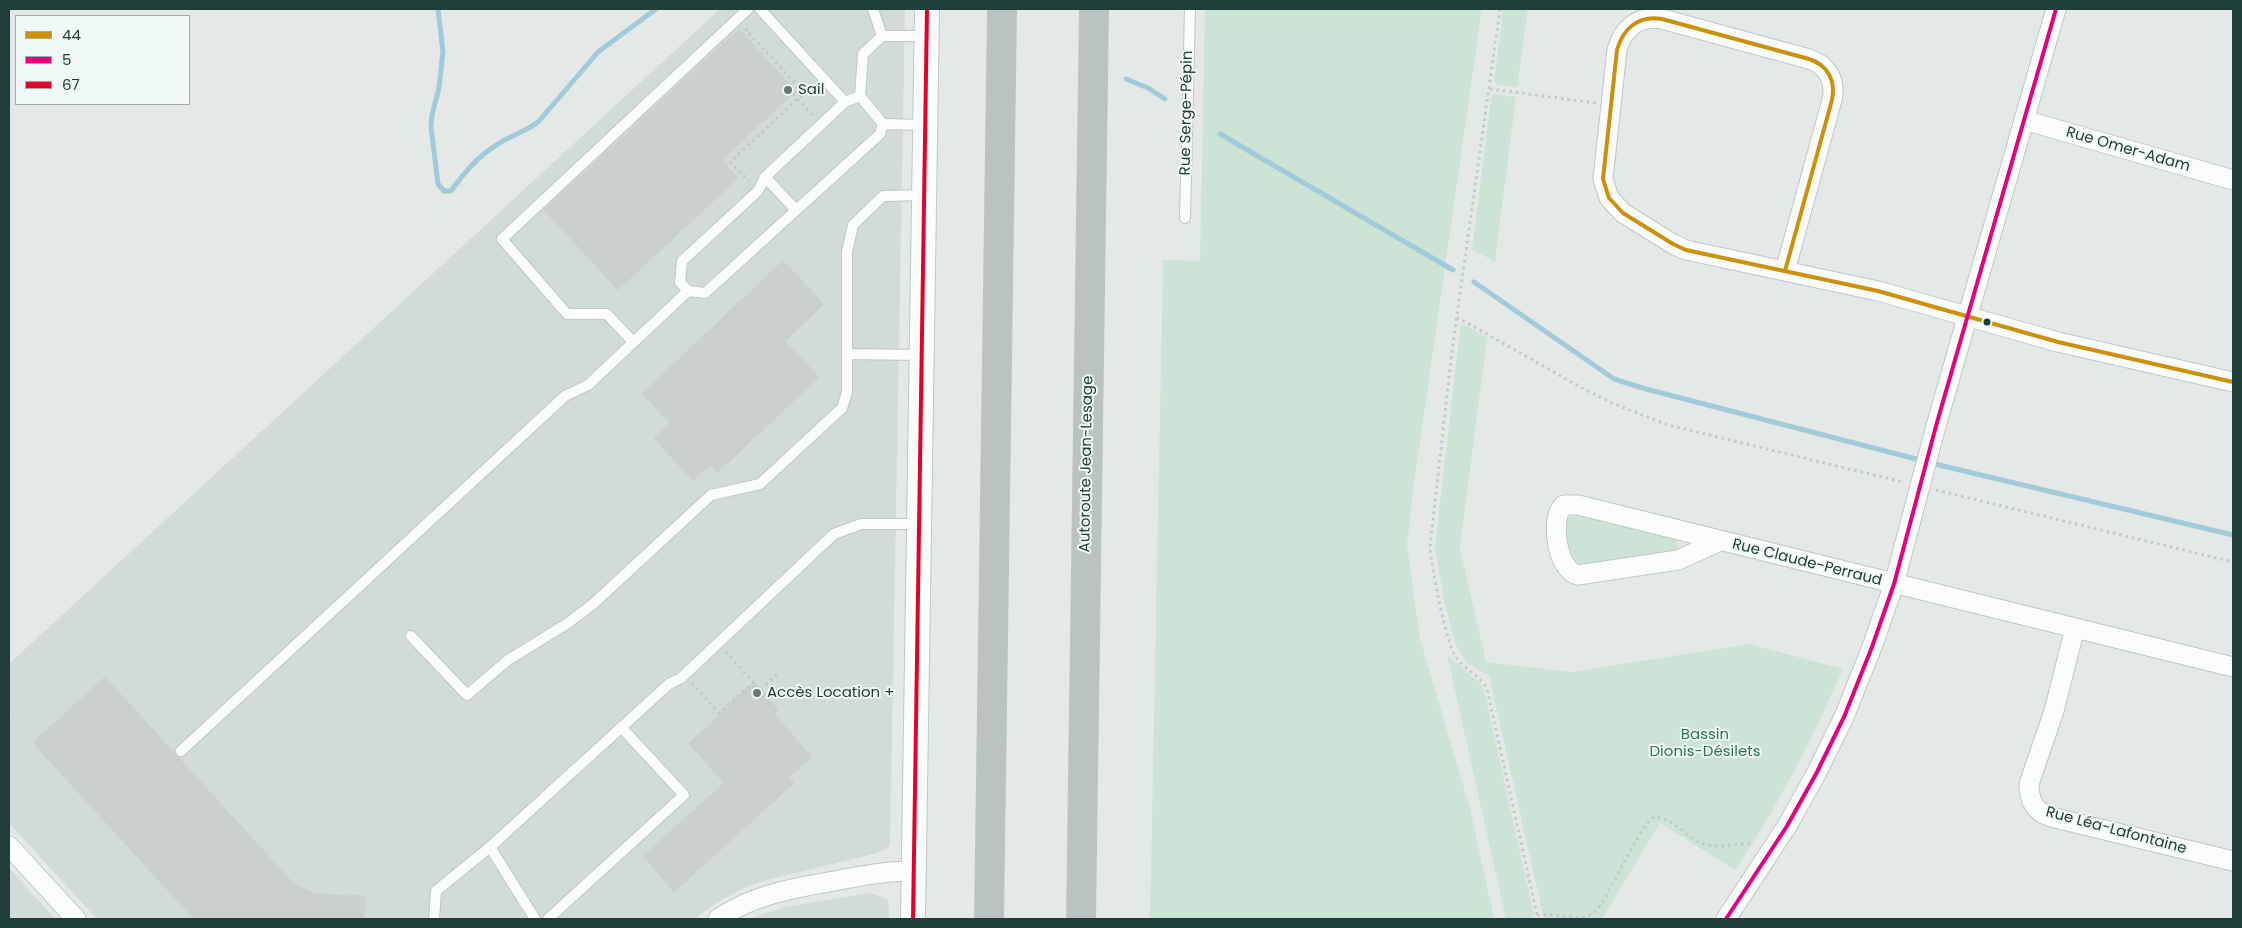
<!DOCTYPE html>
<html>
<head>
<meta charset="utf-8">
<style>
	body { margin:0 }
	#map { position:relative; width:2242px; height:928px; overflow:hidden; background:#e4e9e8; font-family:Poppins,sans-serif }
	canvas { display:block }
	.frame { position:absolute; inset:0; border:10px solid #203e39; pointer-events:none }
	.legend { position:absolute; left:15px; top:15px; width:175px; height:90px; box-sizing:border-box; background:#f1f9f6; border:1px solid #9daeaa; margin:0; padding:6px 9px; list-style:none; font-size:15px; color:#203e39 }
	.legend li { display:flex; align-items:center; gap:10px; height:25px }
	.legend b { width:25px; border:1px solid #9daeaa }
</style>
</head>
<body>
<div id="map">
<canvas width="2242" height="928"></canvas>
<div class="frame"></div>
<ul class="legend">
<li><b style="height:6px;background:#cc910b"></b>44</li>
<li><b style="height:6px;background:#e5007d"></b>5</li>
<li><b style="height:6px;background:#e4002b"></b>67</li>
</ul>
</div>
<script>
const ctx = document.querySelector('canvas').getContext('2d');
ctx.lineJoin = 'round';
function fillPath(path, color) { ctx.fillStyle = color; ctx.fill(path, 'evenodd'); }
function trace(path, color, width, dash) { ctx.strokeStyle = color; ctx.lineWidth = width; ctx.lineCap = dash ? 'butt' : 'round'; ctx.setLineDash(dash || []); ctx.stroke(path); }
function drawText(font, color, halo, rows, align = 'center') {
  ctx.font = font + ' Poppins,sans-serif'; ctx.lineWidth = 4; ctx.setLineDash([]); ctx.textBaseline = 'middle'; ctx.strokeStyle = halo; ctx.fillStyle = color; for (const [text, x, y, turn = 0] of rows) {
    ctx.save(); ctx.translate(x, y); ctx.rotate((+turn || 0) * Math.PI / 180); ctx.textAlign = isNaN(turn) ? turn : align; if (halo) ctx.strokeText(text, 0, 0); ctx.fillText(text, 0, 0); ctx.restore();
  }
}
fillPath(new Path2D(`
	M720,9H905L890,844L888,848L877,853L763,881L746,887L716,903L694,919H97L9,823V719L11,717L9,714V664Z
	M9,868L55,919H9Z
	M871,893L887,899L889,905V919H749L785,907Z`), '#d1dbd8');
fillPath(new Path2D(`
	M1205,9H1482L1414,483L1407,545L1420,639L1470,808L1494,919H1150L1163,260L1200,261Z
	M1503,9H1528L1517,87L1498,85L1494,81Z
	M1494,94L1516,97L1495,262L1472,249L1491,98Z
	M1466,325L1487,338L1460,548L1486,662L1571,672L1750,644L1843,669C1812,739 1778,807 1735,870L1660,823L1602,919H1544L1489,676L1467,663L1456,646L1444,600L1435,547L1460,329L1461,326Z
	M1577,515L1672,538L1676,540L1678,547L1674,551L1580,565C1569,559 1562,530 1568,518Z
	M1447,655L1480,683L1485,694L1535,919H1506Z`), '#cce4d6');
trace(new Path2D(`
	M438,9L443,52L439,88L432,115L431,127L438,184L444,191H451C464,173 478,156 498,144C511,135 526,132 539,121L598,52L656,9
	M1126,79L1148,88L1165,99
	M1220,134L1453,270
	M1474,282L1614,379L1646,389L1943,466L2233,535`), '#a2cbda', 5);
const building = new Path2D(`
	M739,29L796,91L722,160L738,178L618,290L544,210Z
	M783,261L824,304L785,341L819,377L717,473L710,465L693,481L654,438L670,423L642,394Z
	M105,677L294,884L315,894L365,896L364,919H194L33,743Z
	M754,682L778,710L774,714L812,757L789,777L794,783L674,892L643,856L724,783L689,744Z`);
fillPath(building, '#cbd0cf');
trace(building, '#ccd2d1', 1);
const service = new Path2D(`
	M760,9L845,102
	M873,9L882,36
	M860,96L845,102L765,177L758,191L682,261L680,282L688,291L705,293L880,134L883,124
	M925,125L883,124L860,96L863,54L882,36H927
	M765,177L796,210
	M1185,218L1190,9
	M633,342L607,314H567L502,239L748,9
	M922,355L847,354V252L853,225L883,196L924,195
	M411,636L467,695L508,660L568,623L593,604L711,495L760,484L842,408L847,392V354
	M181,751L565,396L588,385L688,291
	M434,919L436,891L490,847
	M535,919L490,847L669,684L681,678L834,534L861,524H919
	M548,919L684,795L621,727`);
const minor = new Path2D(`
	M2024,120L2233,180
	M1785,271L1832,100C1836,81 1828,65 1809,59L1662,19C1639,15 1623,28 1617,50L1603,179L1609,198L1623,213L1673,244L1686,250L1878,291L2058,342L2233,382
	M1720,541L1678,560L1578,575C1557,571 1549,517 1564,505H1578L2233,667
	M2075,628L2054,711L2029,784C2029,801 2035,812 2051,817L2233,861
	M9,846L76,919
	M718,919C752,895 794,888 834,881C860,876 886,871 913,871
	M1726,919L1787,826L1816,774L1844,717L1872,647L1894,584L1936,426L2056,9`);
const tertiary = new Path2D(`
	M913,919L927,9`);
const motorway = new Path2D(`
	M989,919L1002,9
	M1081,919L1094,9`);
trace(service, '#c1c6c5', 12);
trace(minor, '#c1c6c5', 21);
trace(tertiary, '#c1c6c5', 26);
trace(motorway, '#bcc5c4', 30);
trace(new Path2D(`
	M1500,9L1452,351L1430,547C1431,566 1446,641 1455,656C1464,669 1480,675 1487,689L1538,919
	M748,29L746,30L804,93L730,162L749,181
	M1490,89L1596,103
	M804,93L812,85
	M793,94L813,116
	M1457,317L1582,388L1612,403L1668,425L1903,482
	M1936,490L2233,562
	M726,652L760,690L777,674
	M692,683L719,713L754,682
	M1537,915C1553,912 1577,922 1590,915C1598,911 1602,902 1607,894C1615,880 1643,822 1654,817C1671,816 1686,837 1701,843C1720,851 1740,840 1754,845`), '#c0cac8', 3, [2.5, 4]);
trace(service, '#fbfcfc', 10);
trace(minor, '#fbfcfc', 19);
trace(tertiary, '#fbfcfc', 24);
trace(motorway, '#bac3c2', 28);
trace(new Path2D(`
	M1785,271L1832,100C1836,81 1828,65 1809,59L1662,19C1639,15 1623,28 1617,50L1603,179L1609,198L1623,213L1673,244L1686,250L1878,291L2058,342L2233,382`), '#cc910b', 4);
trace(new Path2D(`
	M1726,919L1787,826L1816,774L1844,717L1872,647L1894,584L1936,426L2056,9`), '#e5007d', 4);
trace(new Path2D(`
	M913,919L927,9`), '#e4002b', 4);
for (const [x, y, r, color] of [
	[788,90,5,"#657a76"],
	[1987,322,4.5,"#203e39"],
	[757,693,5,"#657a76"]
]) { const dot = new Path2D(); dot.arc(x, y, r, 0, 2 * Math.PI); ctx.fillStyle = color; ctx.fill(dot); trace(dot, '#f1f9f6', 2); }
drawText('15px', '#203e39', '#f1f9f6', [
	["Sail",798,90],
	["Accès Location +",767,693]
], 'left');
drawText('15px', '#203e39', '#f1f9f6', [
	["Rue Serge-Pépin",1187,113,-89],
	["Rue Omer-Adam",2128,150,16],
	["Autoroute Jean-Lesage",1087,464,-89],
	["Rue Claude-Perraud",1807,563,14],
	["Rue Léa-Lafontaine",2116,831,15]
]);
drawText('15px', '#287750', '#f1f9f6', [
	["Bassin",1705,735],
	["Dionis-Désilets",1705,752]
]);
</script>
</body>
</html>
